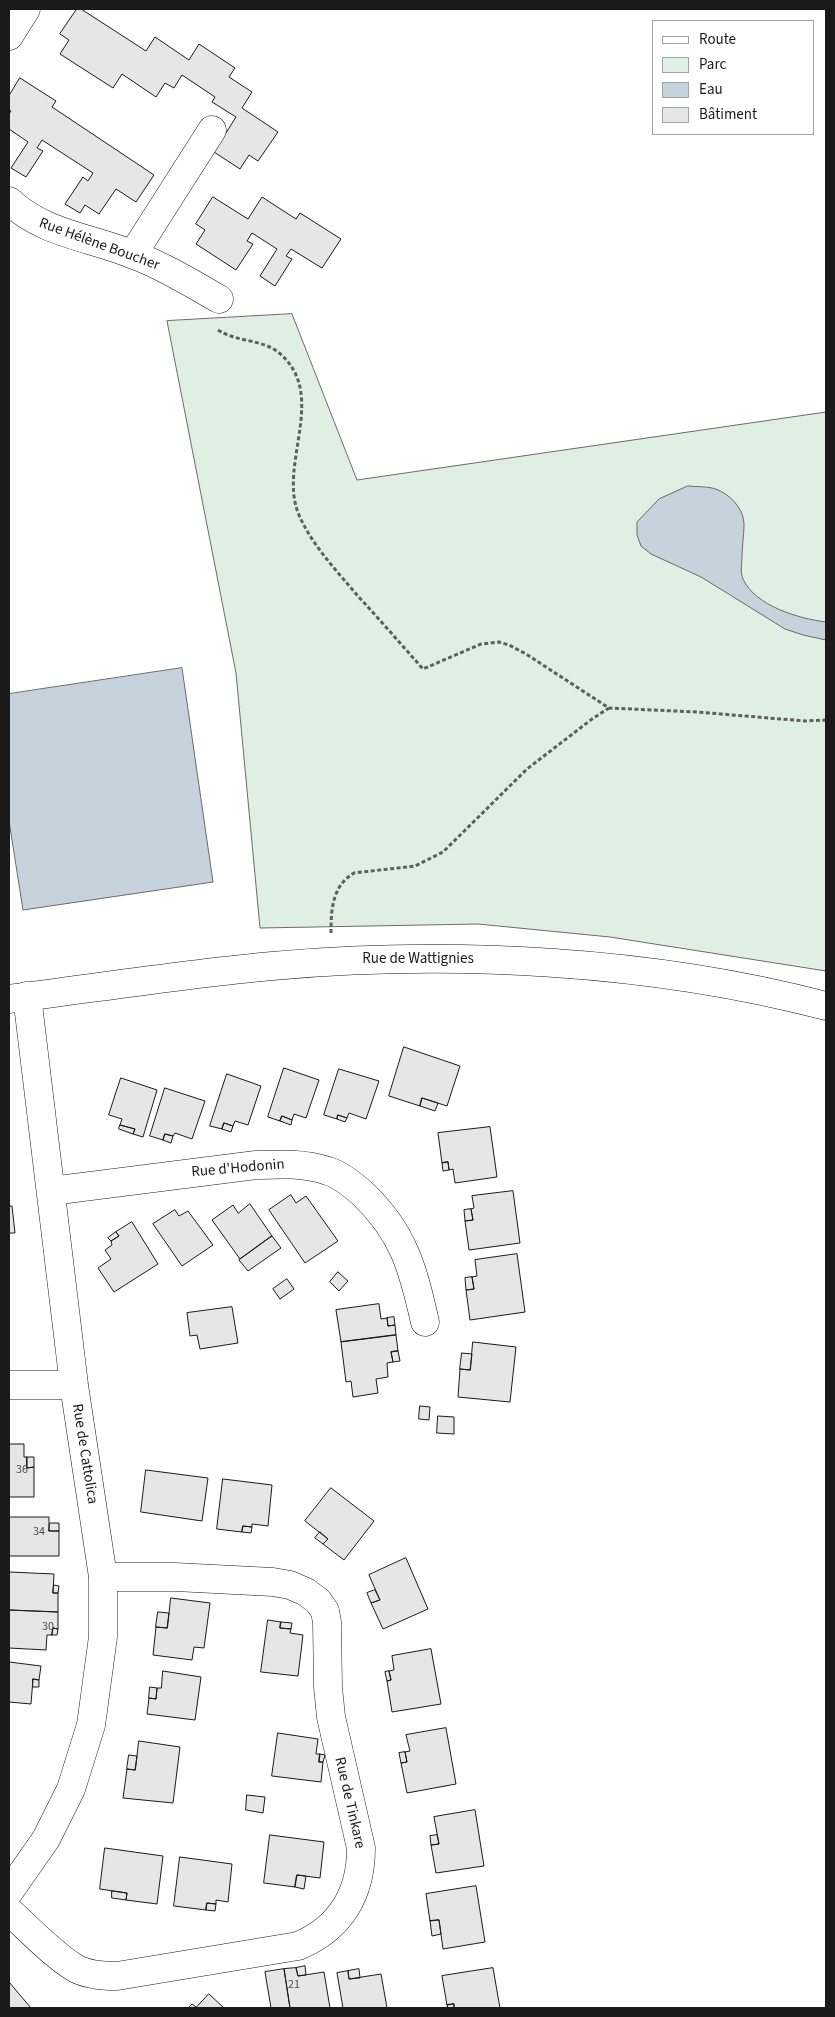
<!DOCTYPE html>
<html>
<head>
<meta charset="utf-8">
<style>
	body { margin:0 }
	#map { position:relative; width:835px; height:2017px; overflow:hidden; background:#fff; font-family:"Source Sans 3",sans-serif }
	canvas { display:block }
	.frame { position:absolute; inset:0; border:10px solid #1a1a1a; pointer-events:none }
	.legend { position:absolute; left:652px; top:20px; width:162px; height:115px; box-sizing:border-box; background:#fff; border:1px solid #a3a3a3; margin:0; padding:6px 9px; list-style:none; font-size:15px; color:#1a1a1a }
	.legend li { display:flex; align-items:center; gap:10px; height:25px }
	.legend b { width:25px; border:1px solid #a3a3a3 }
</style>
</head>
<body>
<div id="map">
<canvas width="835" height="2017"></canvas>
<div class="frame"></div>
<ul class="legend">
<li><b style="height:6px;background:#fff"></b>Route</li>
<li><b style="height:14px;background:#e0efe3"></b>Parc</li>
<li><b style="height:14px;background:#c6d2dc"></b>Eau</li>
<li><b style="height:14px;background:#e6e6e6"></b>Bâtiment</li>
</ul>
</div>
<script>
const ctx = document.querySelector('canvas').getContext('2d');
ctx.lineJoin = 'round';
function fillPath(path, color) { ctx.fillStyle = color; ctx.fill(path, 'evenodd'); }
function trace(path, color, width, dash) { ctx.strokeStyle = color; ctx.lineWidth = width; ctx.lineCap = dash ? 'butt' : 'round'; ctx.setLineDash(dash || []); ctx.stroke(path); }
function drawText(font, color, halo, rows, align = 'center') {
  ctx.font = font + ' "Source Sans 3",sans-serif'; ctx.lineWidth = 4; ctx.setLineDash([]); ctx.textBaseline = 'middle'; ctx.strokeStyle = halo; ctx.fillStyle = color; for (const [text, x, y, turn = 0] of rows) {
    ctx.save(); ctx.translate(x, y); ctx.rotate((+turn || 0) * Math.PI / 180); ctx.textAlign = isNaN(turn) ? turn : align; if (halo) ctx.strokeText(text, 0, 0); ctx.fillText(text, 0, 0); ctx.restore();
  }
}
const green = new Path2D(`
	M292,314L357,480L826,412V971L610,937L478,924L260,928L236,673L167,321Z`);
fillPath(green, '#e0efe3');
trace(green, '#6a6a6a', 1);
const water = new Path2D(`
	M688,486C697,487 710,486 718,490C732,496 744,510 744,525C744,535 742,546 742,556C742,564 740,572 743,579C755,606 800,619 826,622V640L803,635L785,629L701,577L651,554L641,546L637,535V522L659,499Z
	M182,668L213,882L23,910L9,821V694Z`);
fillPath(water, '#c6d2dc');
trace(water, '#6a6a6a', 1);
const building = new Path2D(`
	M77,9H81L146,51L155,37L189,60L199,44L235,68L229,77L252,92L242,108L278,132L258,161L249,155L240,169L214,152L236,117L212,102L215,97L182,75L174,88L165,83L156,97L122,74L113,88L60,54L69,40L60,34Z
	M20,78L56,101L52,107L154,175L136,202L116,189L99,214L85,205L80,213L65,204L83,177L88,181L93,173L42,140L37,148L43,151L26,177L11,168L28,142L9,129V114L11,111L9,110V96Z
	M213,197L248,219L262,197L296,219L300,213L341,239L322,268L291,249L286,256L292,259L275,286L260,276L277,249L252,233L247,241L253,244L236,270L196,244L205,230L196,224Z
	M404,1047L460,1066L447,1106L422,1098L420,1106L389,1096Z
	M284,1068L319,1080L306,1118L294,1114L292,1120L282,1116L280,1121L268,1117Z
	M339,1069L379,1081L366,1119L349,1113L347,1118L338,1115L337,1119L324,1115Z
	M227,1074L261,1086L248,1125L235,1121L233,1126L224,1123L222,1129L210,1126Z
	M121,1078L157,1090L143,1137L133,1134L135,1129L120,1125L122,1119L109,1115Z
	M165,1088L205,1101L192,1139L175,1133L173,1136L165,1134L163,1140L150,1136Z
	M422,1098L438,1103L435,1111L420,1106Z
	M338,1115L347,1118L345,1122L337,1119Z
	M282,1116L292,1120L291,1125L280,1121Z
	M224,1123L233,1126L231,1132L222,1129Z
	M120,1125L135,1129L133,1134L119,1129Z
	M490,1127L497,1177L455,1183L453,1169L449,1170L448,1162L442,1163L438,1133Z
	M165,1134L173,1136L171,1143L163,1140Z
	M448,1162L449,1170L443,1171L442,1163Z
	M513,1191L520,1243L469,1250L465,1221L473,1220L471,1209L474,1208L472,1196Z
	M291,1195L296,1203L306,1196L338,1241L305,1263L269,1210Z
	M250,1204L272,1236L240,1259L212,1220L233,1205L238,1213Z
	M9,1206H12L15,1233H9Z
	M471,1209L473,1220L465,1221L464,1210Z
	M175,1210L179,1216L188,1211L213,1245L182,1266L153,1224Z
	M132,1222L158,1264L114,1292L98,1268L111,1259L105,1250L112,1245L111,1241L119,1236L116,1232Z
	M116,1232L119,1236L111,1241L108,1238Z
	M272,1236L281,1248L248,1271L239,1260Z
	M517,1254L525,1312L470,1320L466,1290L474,1289L472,1277L477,1276L475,1260Z
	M338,1272L348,1281L339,1291L330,1282Z
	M472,1277L474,1289L466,1290L465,1278Z
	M287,1279L294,1289L280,1299L273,1289Z
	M379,1304L381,1319L387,1318L388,1326L395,1325L396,1335L341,1342L336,1310Z
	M232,1307L238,1343L200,1349L197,1335L190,1336L187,1313Z
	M394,1317L395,1325L388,1326L387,1318Z
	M396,1335L398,1351L391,1352L393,1362L387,1363L388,1377L376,1379L378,1393L353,1397L351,1381L346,1382L341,1342Z
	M473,1342L516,1347L510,1402L458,1397L460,1369L470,1370Z
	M398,1351L400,1361L393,1362L391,1352Z
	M462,1353L472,1354L470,1370L460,1369Z
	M420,1406L430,1407L429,1420L419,1419Z
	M438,1416L454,1417V1434L437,1433Z
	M9,1444H24V1457H27V1468L34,1467V1497H9Z
	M27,1457H34V1467L27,1468Z
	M146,1470L208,1478L202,1521L141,1512Z
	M223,1479L272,1485L268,1526L252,1524V1527L243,1526L242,1532L217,1529Z
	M331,1488L374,1521L344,1560L323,1544L328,1539L305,1521Z
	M9,1517H49V1531H59V1556H9Z
	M50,1523H59V1531H49Z
	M243,1526L252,1527L251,1533L242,1532Z
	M320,1532L328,1539L323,1544L315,1538Z
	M406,1558L428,1609L383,1629L371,1603L380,1600L369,1575Z
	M9,1572L54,1574L53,1593H58V1612L9,1610Z
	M54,1585L59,1586L58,1593H53Z
	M375,1590L380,1600L371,1603L367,1593Z
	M171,1598L210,1603L204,1648L194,1647L192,1660L153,1655L156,1627L167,1628Z
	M9,1610L58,1612V1629L53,1628L52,1635H47L46,1650L9,1648Z
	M158,1612L169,1613L167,1628L156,1627Z
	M268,1620L281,1622L280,1628L291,1629L290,1633L303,1635L298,1676L261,1672Z
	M281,1622L292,1623L291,1629L280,1628Z
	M53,1628L58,1629L57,1635H52Z
	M431,1649L441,1704L392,1712L387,1681L391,1680L389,1671L394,1670L392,1656Z
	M9,1662L41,1666L39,1680L33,1679L31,1704L9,1702Z
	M163,1671L201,1677L195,1720L147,1714L149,1698L156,1699L157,1688H161Z
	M389,1671L391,1680L387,1681L385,1672Z
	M33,1679L39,1680V1687H33Z
	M150,1687L157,1688L156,1699L149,1698Z
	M446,1728L456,1784L407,1793L401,1763L407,1762L405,1752L410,1751L406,1735Z
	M278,1733L318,1739L316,1754H320L319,1762H323L321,1782L272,1776Z
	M139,1741L180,1747L173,1803L123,1798L127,1769L135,1770Z
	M405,1752L407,1762L401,1763L399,1753Z
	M320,1754L325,1755L323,1762H319Z
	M129,1755L137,1756L135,1770L127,1769Z
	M247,1795L265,1797L263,1813L246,1810Z
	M475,1810L484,1866L436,1873L431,1845L439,1844L434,1817Z
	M270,1835L324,1842L320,1878L297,1875L295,1887L264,1883Z
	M437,1835L439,1844L431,1845L430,1836Z
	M105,1848L163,1856L157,1904L126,1900L127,1893L100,1889Z
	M180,1857L232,1864L228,1902L216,1900V1904L207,1903L206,1910L174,1906Z
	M297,1875L306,1876L304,1889L295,1887Z
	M476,1886L485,1942L443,1949L439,1920L430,1921L426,1894Z
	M112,1891L127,1893L126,1900L112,1898Z
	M207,1903L216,1904L215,1911L206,1910Z
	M439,1920L441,1934L432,1936L430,1921Z
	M305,1966L306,1975L298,1976L296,1968Z
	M296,1968L298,1976L324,1972L330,2008H290L284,1969Z
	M493,1968L500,2008H454V2004L447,2005L442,1976Z
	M284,1969L290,2008H271L265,1972Z
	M359,1969L360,1978L349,1979L348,1971Z
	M348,1971L349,1979L381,1974L387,2008H343L337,1973Z
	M9,1982L31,2008H9Z
	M209,1994L224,2008H188L192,2004L196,2007Z
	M454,2004V2008H448L447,2005Z`);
fillPath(building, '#e6e6e6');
trace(building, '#1a1a1a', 1);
const street = new Path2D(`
	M9,36L26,9
	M9,201C44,234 90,237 134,255C163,266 191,283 219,299
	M133,254L212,130
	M51,1191L256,1165C281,1164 304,1163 328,1171C341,1175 353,1185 363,1194C404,1233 413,1269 425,1322
	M9,1385H74
	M9,1892L46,1839L71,1789L91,1725L103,1637V1577L74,1385L27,996
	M9,1911C29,1929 52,1954 75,1968C87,1975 103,1976 117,1976L298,1946C341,1928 361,1894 361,1848L331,1717L328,1687L327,1622L325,1611L318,1601L306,1592L290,1585L273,1582L175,1577H103`);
const secondary = new Path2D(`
	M9,999C96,988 184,974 272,966C453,950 650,960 826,1006`);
trace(street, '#1a1a1a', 29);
trace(secondary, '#1a1a1a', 29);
trace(new Path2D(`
	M218,330C236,342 261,339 278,352C330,394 277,464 299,515C312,545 336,570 357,595C379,619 401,644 423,669L481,644L499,642L509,645L526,654L609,708L697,712L805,721L826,720
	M331,933C331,910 332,886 354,873L415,866L443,852L527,769L592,719L609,708`), '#5f5f5f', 3, [4, 2.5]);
trace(street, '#fff', 28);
trace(secondary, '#fff', 28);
drawText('12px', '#4d4d4d', null, [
	["36",22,1470],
	["34",39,1532],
	["30",48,1627],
	["21",294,1985]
]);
drawText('15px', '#1a1a1a', '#fff', [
	["Rue Hélène Boucher",99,245,20],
	["Rue de Wattignies",418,960],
	["Rue d'Hodonin",238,1169,-5],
	["Rue de Cattolica",84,1454,81],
	["Rue de Tinkare",349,1803,77]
]);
</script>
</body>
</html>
